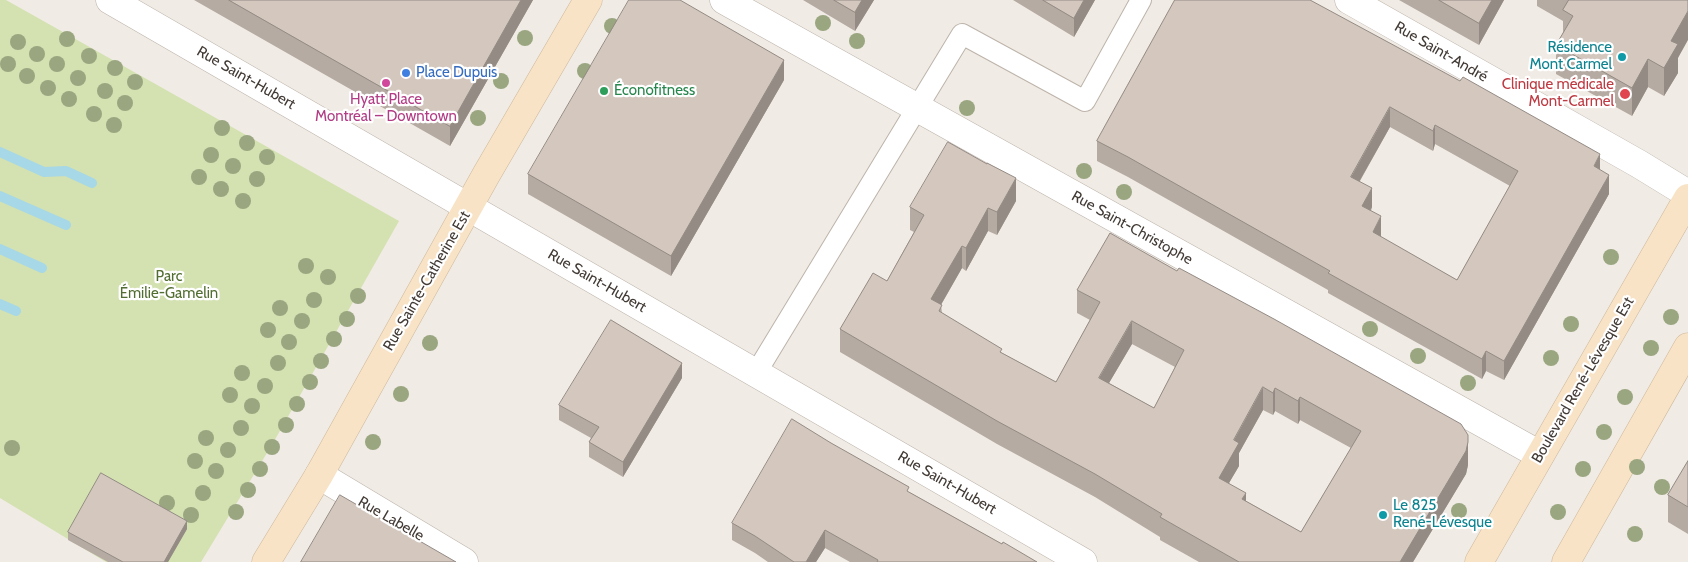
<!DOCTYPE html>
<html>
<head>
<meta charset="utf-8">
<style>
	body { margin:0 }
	canvas { display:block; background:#f0ebe4 }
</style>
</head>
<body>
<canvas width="1688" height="562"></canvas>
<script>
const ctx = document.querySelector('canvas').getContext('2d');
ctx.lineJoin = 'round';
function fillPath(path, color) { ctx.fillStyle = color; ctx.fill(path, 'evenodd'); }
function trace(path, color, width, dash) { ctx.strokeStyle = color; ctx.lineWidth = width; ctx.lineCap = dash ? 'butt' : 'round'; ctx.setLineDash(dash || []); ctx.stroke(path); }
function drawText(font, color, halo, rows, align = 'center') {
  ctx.font = font + ' Cabin,sans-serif'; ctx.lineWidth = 4.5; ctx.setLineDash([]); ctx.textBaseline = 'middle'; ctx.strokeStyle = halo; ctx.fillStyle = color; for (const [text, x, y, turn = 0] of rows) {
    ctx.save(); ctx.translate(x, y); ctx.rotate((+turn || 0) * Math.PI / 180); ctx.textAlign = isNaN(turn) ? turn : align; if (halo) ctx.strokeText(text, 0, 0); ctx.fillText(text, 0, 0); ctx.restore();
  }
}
fillPath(new Path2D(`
	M0,0H6L399,221L273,443L201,562H106L0,498Z`), '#d4e1b1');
trace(new Path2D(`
	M0,152L44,172L66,171L92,183
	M0,196L66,225
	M0,249L42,268
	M0,304L16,311`), '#a6d8e7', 10);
const lane = new Path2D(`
	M756,373L962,34L1085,101L1141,0`);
const street = new Path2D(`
	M110,0L1083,562
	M724,0L1540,455
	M1349,0L1639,164L1688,194
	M319,475L464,562`);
const secondary = new Path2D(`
	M266,562L319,475L486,175L588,0
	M1479,562L1688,198
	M1566,562L1688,347`);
trace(lane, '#bdb4ab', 22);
trace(street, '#bdb4ab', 29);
trace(secondary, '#ceb89b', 29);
trace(lane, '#fff', 20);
trace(street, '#fff', 28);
trace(secondary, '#f8e3c6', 28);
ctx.fillStyle = '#99a680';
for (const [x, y] of [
	[823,23],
	[612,26],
	[525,38],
	[67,39],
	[857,41],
	[18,42],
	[37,54],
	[89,56],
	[8,64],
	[57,64],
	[115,68],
	[585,71],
	[27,76],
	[78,78],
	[501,81],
	[135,82],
	[48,88],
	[105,91],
	[69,99],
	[125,103],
	[967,108],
	[94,114],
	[478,118],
	[114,125],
	[222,128],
	[247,143],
	[211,155],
	[267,157],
	[233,166],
	[1084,171],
	[199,177],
	[257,179],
	[221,189],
	[1124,192],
	[243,201],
	[1611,257],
	[306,266],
	[328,277],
	[358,296],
	[314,300],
	[280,308],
	[1671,317],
	[347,319],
	[302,321],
	[1571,324],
	[1370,329],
	[268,330],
	[334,339],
	[289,342],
	[430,343],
	[1651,348],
	[1418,356],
	[1551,358],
	[321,361],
	[278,363],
	[242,373],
	[310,382],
	[1468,383],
	[265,386],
	[401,394],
	[230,395],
	[1625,397],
	[297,404],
	[252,406],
	[286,425],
	[241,428],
	[1604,432],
	[206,438],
	[373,442],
	[272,447],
	[12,448],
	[228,450],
	[195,461],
	[1637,467],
	[260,469],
	[1583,469],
	[216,471],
	[1662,487],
	[248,490],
	[203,493],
	[167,503],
	[1459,511],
	[236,512],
	[1558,512],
	[191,515],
	[1635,534]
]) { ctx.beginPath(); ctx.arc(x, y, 8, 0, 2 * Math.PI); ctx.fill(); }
fillPath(new Path2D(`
	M194,0H533L450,146Z
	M803,0H874L855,31Z
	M1013,0H1095L1074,37Z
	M1175,0L1600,170L1609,194L1504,380L1486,371L1482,379L1328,293V290L1128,177L1097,161V141ZM1390,127L1433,151L1435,144L1510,186L1457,280L1381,237V236L1371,211L1372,207L1360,181Z
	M1399,0H1504L1479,45Z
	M1537,0H1688L1678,58V73L1664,96L1648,87L1632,116L1556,74V45L1563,33V21L1537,6Z
	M784,80L671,276L528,194V174Z
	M1016,201L997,235L988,231L966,271L962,268L941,305L942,313L1002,353L1056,382L1090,320L1077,313V290L1468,465L1466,474L1413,562H1199L1160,540V537L1095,497L997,444L840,352V329L887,281L914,232L910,230V207ZM1132,344L1175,367L1154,408L1109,383ZM1263,410L1273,415L1275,411L1298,424L1300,420L1351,448L1301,532L1246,501L1229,483L1239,466V453Z
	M682,378L623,477L589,457V442L591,438L559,420V405Z
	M1688,461V534L1668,522V495Z
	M909,492L1002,544L1037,562H850L825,548L816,562H768L755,553L732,540V523Z
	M187,529L168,562H108L68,540V532Z`), '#b5aba3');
fillPath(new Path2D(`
	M521,0H533L450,146V126Z
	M862,0H874L855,31V12Z
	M1084,0H1095L1074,37V18Z
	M1492,0H1504L1479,45V23Z
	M1688,11V40L1678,58V73L1664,96V68L1671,41Z
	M1648,59V87L1632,116V88Z
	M784,60V80L671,276V256Z
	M1390,107V127L1351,196V177Z
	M1435,125V144L1433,151V131Z
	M1600,154V174L1594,166Z
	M1609,175V194L1504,380V361Z
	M1016,178V201L997,235V212Z
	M1372,188V207L1362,226V206Z
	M988,208V231L966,271V248Z
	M1381,216V236L1373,252V232Z
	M962,246V268L931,322V299Z
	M1132,321V344L1099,400V378Z
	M1486,351V371L1482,379V359Z
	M682,363V378L623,477V462Z
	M1263,387V410L1239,453V466L1219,500V478L1234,440Z
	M1275,388V411L1273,415V393Z
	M1300,397V420L1298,424V401Z
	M1468,442V465L1466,474L1413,562H1400Z
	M1246,493V516L1242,499Z
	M187,521V529L168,562H164Z
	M825,530V548L816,562H806Z`), '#948b85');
const building = new Path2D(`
	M229,0H521L450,126Z
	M629,0H680L784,60L671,256L528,174Z
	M834,0H862L855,12Z
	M1043,0H1084L1074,18Z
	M1175,0H1310L1460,81L1463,77L1600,154L1594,166L1609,175L1504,361L1486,351L1482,359L1328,273L1330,271L1128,157L1097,141ZM1390,107L1433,131L1435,125L1518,171L1457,280L1373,232L1381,216L1362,206L1372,188L1351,177Z
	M1439,0H1492L1479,23Z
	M1569,0H1688V11L1671,41L1678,44L1664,68L1648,59L1632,88L1556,45L1573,16L1563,10Z
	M948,142L987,164V163L1016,178L997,212L988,208L966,248L962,246L931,299L942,305L939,311L1002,349L1000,352L1056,382L1100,302L1077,290L1110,233L1177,271L1179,268L1274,319L1461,424L1468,435V442L1466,451L1400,562H1239L1160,517L1162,514L1095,474L997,421L840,329L873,273L887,281L924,215L910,207ZM1132,321L1184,350L1154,408L1099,378ZM1263,387L1273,393L1275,388L1298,401L1300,397L1361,431L1301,532L1242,499L1246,493L1219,478L1239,443L1234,440Z
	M611,320L682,363L623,462L589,442L599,427L559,405Z
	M792,419L831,443L909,487L907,491L1002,544L1003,542L1037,562H877L878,560L825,530L806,562H794L755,536L732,523Z
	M1688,461V507L1668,495Z
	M101,473L187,521L164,562H123L68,532Z
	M340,495L456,562H301Z`);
fillPath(building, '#d3c7be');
trace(building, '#948b85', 1);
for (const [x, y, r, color] of [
	[1622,57,5,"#0f9aa8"],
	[406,73,5,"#3f7fe0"],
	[386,83,5,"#d1479c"],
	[604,91,5,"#2e9e5b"],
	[1625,94,6,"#e0444e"],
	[1383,515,5,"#0f9aa8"]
]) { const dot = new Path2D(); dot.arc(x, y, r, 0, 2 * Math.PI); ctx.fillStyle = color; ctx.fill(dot); trace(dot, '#fff', 2); }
drawText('15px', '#0d838f', '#fff', [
	["Résidence",1612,48],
	["Mont Carmel",1612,65],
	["Le 825",1393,506,"left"],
	["René-Lévesque",1393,523,"left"]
], 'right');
drawText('15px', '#423a35', '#fff', [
	["Rue Saint-André",1441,52,30],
	["Rue Saint-Hubert",246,78,30],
	["Rue Saint-Christophe",1132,228,29],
	["Rue Sainte-Catherine Est",427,281,-60],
	["Rue Saint-Hubert",597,281,30],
	["Boulevard René-Lévesque Est",1583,380,-60],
	["Rue Saint-Hubert",947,483,30],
	["Rue Labelle",391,519,30]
]);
drawText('15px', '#366cbe', '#fff', [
	["Place Dupuis",416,73]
], 'left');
drawText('15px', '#be3a42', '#fff', [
	["Clinique médicale",1614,85],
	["Mont-Carmel",1614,102]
], 'right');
drawText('15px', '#27864d', '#fff', [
	["Éconofitness",614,91]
], 'left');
drawText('15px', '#b23c85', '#fff', [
	["Hyatt Place",386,100],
	["Montréal – Downtown",386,117]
]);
drawText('15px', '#516d2f', '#fff', [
	["Parc",169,277],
	["Émilie-Gamelin",169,294]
]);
</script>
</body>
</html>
